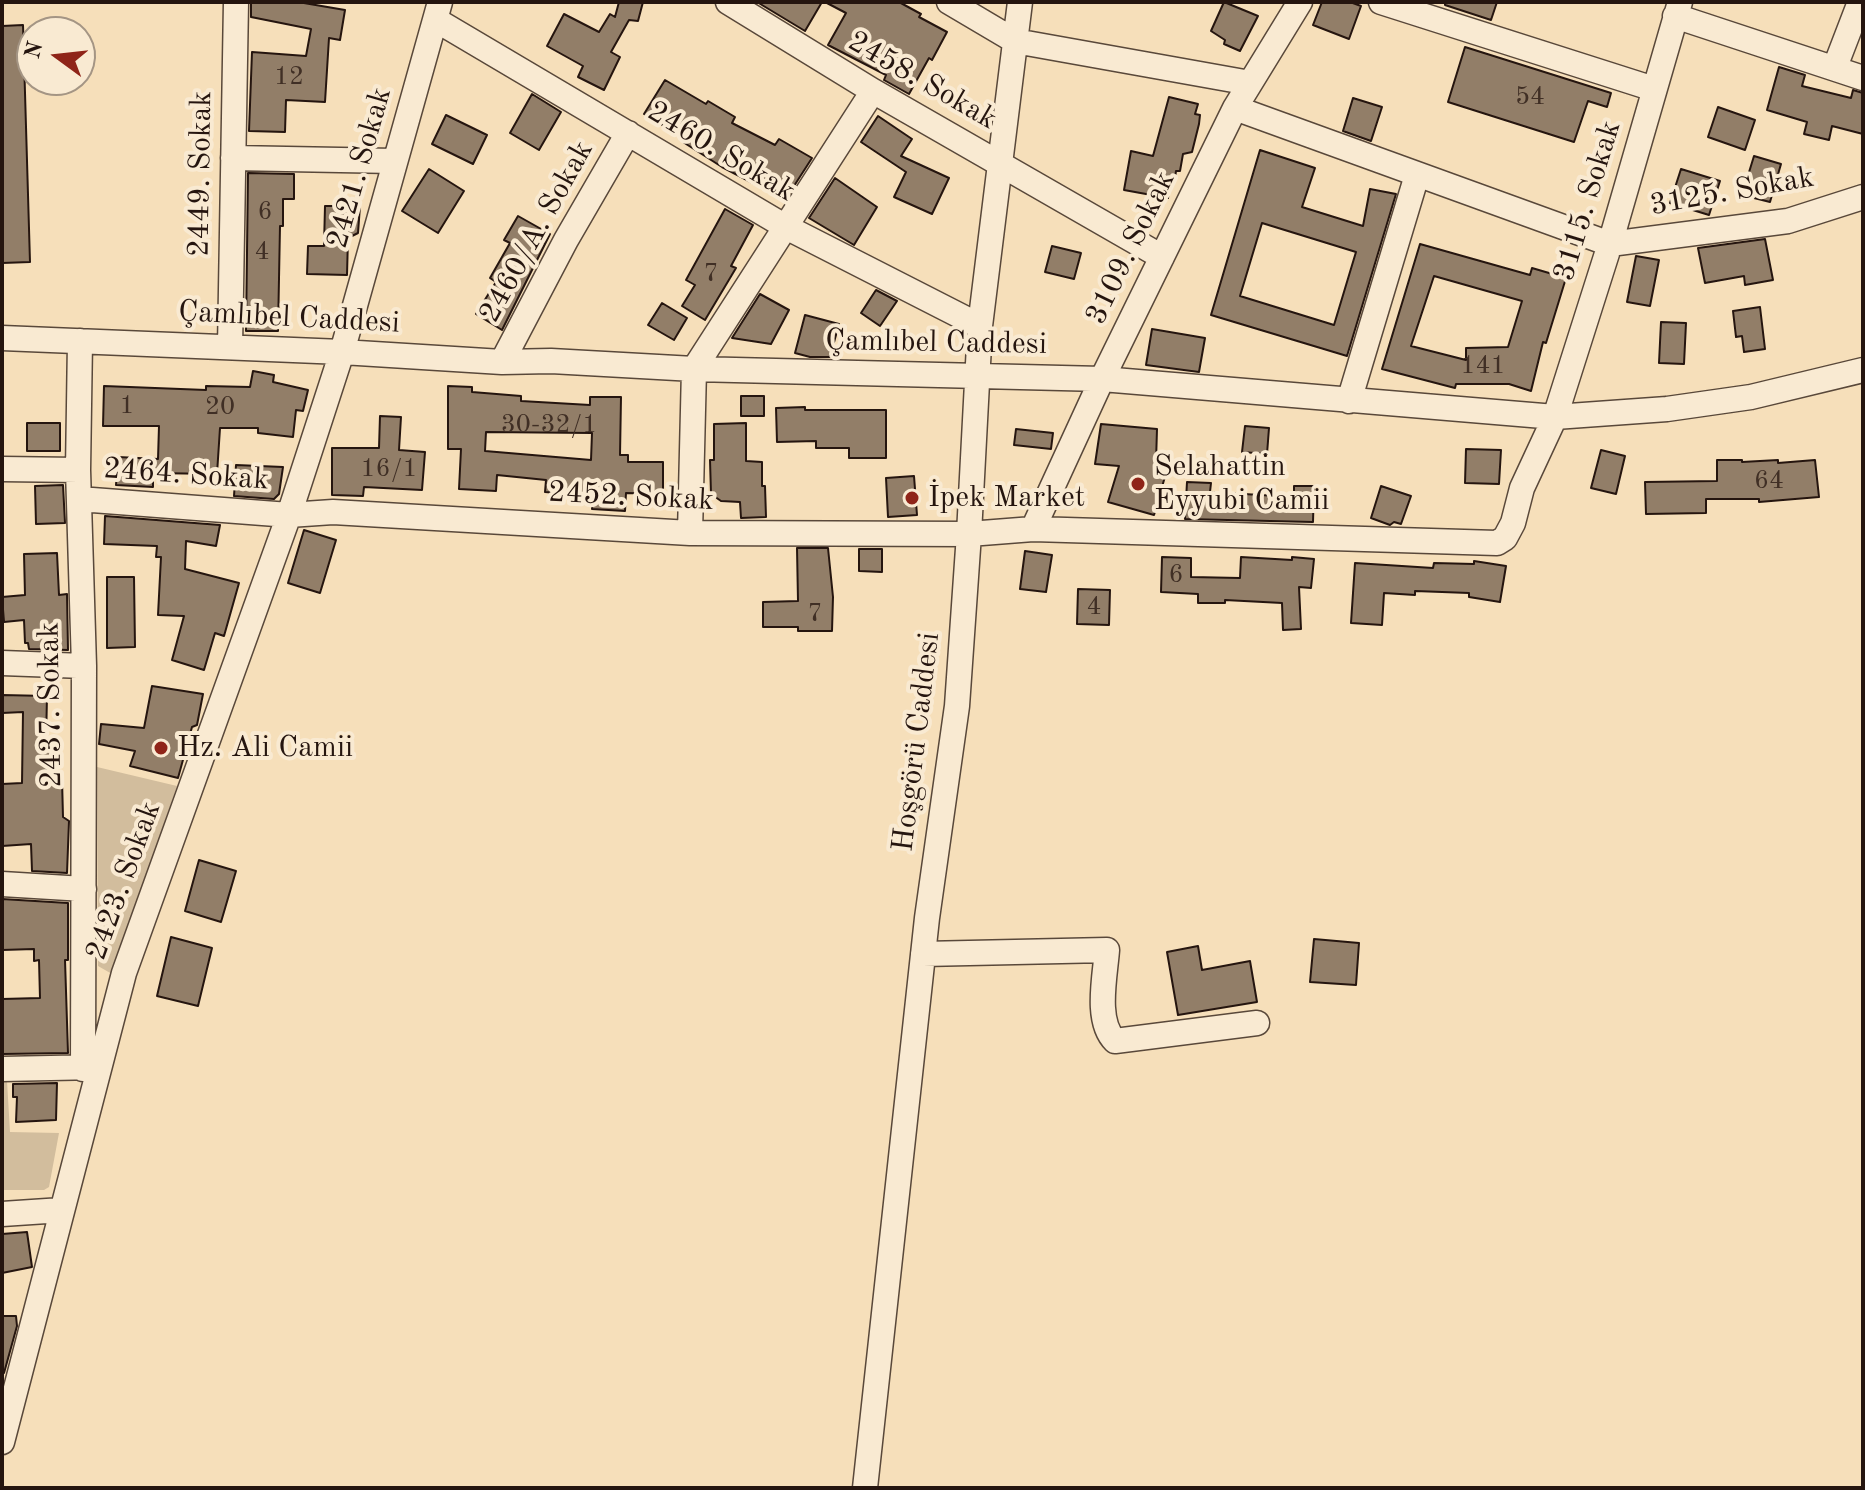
<!DOCTYPE html>
<html>
<head>
<meta charset="utf-8">
<style>
	body { margin:0 }
	#map { position:relative; width:1865px; height:1490px; overflow:hidden; background:#f6dfba; font-family:"Old Standard TT",serif }
	canvas { display:block }
	.frame { position:absolute; inset:0; border:4px solid #25150f; pointer-events:none }
	.north { position:absolute; left:16px; top:16px; width:80px; height:80px; box-sizing:border-box; background:#f9ead2; border:2px solid #a49584; border-radius:50%; rotate:285deg; font-size:22px; font-weight:700; line-height:32px; text-align:center; color:#25150f }
	.north::after { content:''; display:block; margin:auto; width:28px; height:36px; background:#8f2418; clip-path:polygon(50% 0,100% 100%,50% 72%,0 100%) }
</style>
</head>
<body>
<div id="map">
<canvas width="1865" height="1490"></canvas>
<div class="frame"></div>
<div class="north">N</div>
</div>
<script>
const ctx = document.querySelector('canvas').getContext('2d');
ctx.lineJoin = 'round';
function fillPath(path, color) { ctx.fillStyle = color; ctx.fill(path, 'evenodd'); }
function trace(path, color, width, dash) { ctx.strokeStyle = color; ctx.lineWidth = width; ctx.lineCap = dash ? 'butt' : 'round'; ctx.setLineDash(dash || []); ctx.stroke(path); }
function drawText(font, color, halo, rows, align = 'center') {
  ctx.font = font + ' "Old Standard TT",serif'; ctx.lineWidth = 8; ctx.setLineDash([]); ctx.textBaseline = 'middle'; ctx.strokeStyle = halo; ctx.fillStyle = color; for (const [text, x, y, turn = 0] of rows) {
    ctx.save(); ctx.translate(x, y); ctx.rotate((+turn || 0) * Math.PI / 180); ctx.textAlign = isNaN(turn) ? turn : align; if (halo) ctx.strokeText(text, 0, 0); ctx.fillText(text, 0, 0); ctx.restore();
  }
}
fillPath(new Path2D(`
	M97,767L177,786L112,974L98,966Z
	M2,1081H7L10,1132L59,1133L49,1187L44,1190H2Z`), '#d2bd9d');
const building = new Path2D(`
	M251,2H298L345,10L340,40L329,38L325,102L286,100L285,132L249,131L252,52L306,56L311,29L251,17Z
	M619,2H643L638,21L629,20L611,52L620,57L604,90L578,77L583,66L547,46L564,14L599,32L610,14L615,17Z
	M757,2H822L805,31Z
	M825,2H899L921,14L919,17L947,32L932,60L929,58L909,94L884,80L886,75L828,45L846,13Z
	M1224,2L1258,16L1240,51L1224,44L1225,40L1211,31Z
	M1322,2H1350L1361,6L1349,39L1313,25Z
	M1445,2H1497L1491,20L1445,5Z
	M23,25L30,262L2,263V26Z
	M1465,47L1611,93L1607,107L1588,101L1574,142L1448,102Z
	M1779,67L1805,75L1802,86L1851,98L1853,90L1863,93V134L1832,126L1829,140L1804,134L1807,122L1767,110Z
	M665,80L706,104L708,101L735,117L732,123L775,145L779,139L812,158L785,200L722,167L683,142L685,139L644,114Z
	M532,94L561,112L539,150L510,133Z
	M1169,97L1198,104L1195,114L1200,115L1199,124L1192,152L1183,154L1180,171H1176L1175,178H1171L1168,198L1124,190L1131,151L1153,156Z
	M1353,98L1382,107L1371,141L1343,131Z
	M1718,107L1755,120L1745,150L1708,137Z
	M446,115L487,135L473,164L432,144Z
	M878,116L912,139L901,156L949,178L932,214L894,197L906,172L861,142Z
	M1260,150L1315,168L1302,207L1363,226L1370,189L1396,194L1347,356L1211,315ZM1262,223L1356,252L1334,325L1240,296Z
	M1754,156L1781,164L1770,202L1742,195Z
	M429,169L464,191L438,233L402,211Z
	M1681,169L1720,181L1709,215L1670,203Z
	M248,173L294,174V199H283V226H280L278,331H246Z
	M835,178L877,207L854,245L809,218Z
	M325,206H360L358,233L348,238L347,275L307,274L308,246H324Z
	M725,209L753,225L731,266L736,268L705,320L682,306L695,285L686,280Z
	M518,216L550,234L502,330L476,314L496,282L490,278L510,243L504,240Z
	M1765,239L1773,280L1745,285L1744,276L1705,283L1698,248Z
	M1420,244L1530,275L1532,268L1566,278L1546,343L1543,342L1531,391L1509,384H1456L1455,388L1382,369ZM1434,276L1522,301L1508,347L1466,348V360L1411,346Z
	M1052,246L1081,253L1074,279L1045,272Z
	M1636,256L1659,260L1650,306L1627,302Z
	M876,290L897,301L880,326L861,313Z
	M760,294L789,310L771,344L732,338Z
	M662,303L687,318L674,340L648,325Z
	M1760,307L1765,349L1744,352L1742,336L1736,337L1733,311Z
	M805,315L839,324L830,357H810L795,353Z
	M1661,322L1686,323L1684,364L1659,363Z
	M1152,329L1205,338L1199,372L1146,365Z
	M253,371L274,375L273,382L308,390L303,411L296,410L293,437L258,433V428H220L217,474L153,473V487L116,485L118,457L158,459L159,426H103L104,386L206,390V386L250,387Z
	M448,386L472,387V392L521,396V401L590,405V397H621L620,455H628V462H663V494L626,493L625,511L592,509L593,496L545,492L546,480L497,475L496,491L459,489L461,449H448ZM486,432L592,433L591,460L485,451Z
	M741,396H764V416H741Z
	M805,407V410H886V458H849V448H816V441L777,442L776,408Z
	M380,416L401,417L399,450L425,452L422,490L364,487L363,496L332,495V448H379Z
	M27,423H60V451H27Z
	M746,423V461L762,462V486H765L766,517L741,518L740,502L721,501L711,494L710,460H714V424Z
	M1101,424L1157,429L1156,462L1168,466L1154,515L1108,502L1119,466L1095,464Z
	M1245,426L1269,428L1267,454L1242,452Z
	M1016,429L1053,433L1051,449L1014,445Z
	M1466,449L1501,450L1499,484L1465,483Z
	M1601,450L1625,456L1616,494L1591,488Z
	M1717,460H1742V462L1778,460V463L1815,460L1819,497L1759,502V499H1706V513L1646,514L1645,482L1717,481Z
	M236,465L283,467L279,494L274,499L234,496Z
	M914,476L917,515L888,517L886,478Z
	M1187,482L1211,483L1210,492L1294,497V486H1314L1313,522L1185,519Z
	M63,485L65,523L36,524L35,486Z
	M1381,486L1411,496L1401,524L1394,522L1390,525L1371,518Z
	M105,516L220,525L216,546L186,541L185,569L239,583L224,636L215,633L204,670L172,660L184,616L158,615L161,557H156L157,546L104,544Z
	M304,530L336,540L320,593L288,583Z
	M797,548H828L833,597L832,631H798V627H763V602L798,601Z
	M859,549H882V572L859,571Z
	M1025,551L1052,555L1046,592L1020,589Z
	M57,553L59,595L67,594L68,650L29,649L28,643H25L24,620L4,622L2,597L25,595L24,554Z
	M1162,557L1191,558V577L1240,578L1241,557L1292,560V557L1314,559L1311,588L1299,587L1301,629L1283,630L1282,603L1225,600V603H1198V594L1161,592Z
	M1474,561L1506,566L1500,602L1469,597V593L1415,591V595L1384,593L1382,625L1351,623L1355,563L1433,568L1434,563L1474,564Z
	M107,577H134L135,647L107,648Z
	M1078,589L1110,590L1109,625L1077,624Z
	M152,686L203,694L197,725L192,727L178,778L130,766L135,751L99,744L101,724L144,728Z
	M2,695L47,696L46,742H50L51,779H62L63,817L69,821L67,873L32,871L31,844L2,846V784L22,783L23,712L2,713Z
	M199,860L236,871L221,922L185,911Z
	M2,899L68,903V960H65L68,1053L2,1054V999L40,998L39,960L34,961V949L2,950Z
	M171,937L212,948L198,1006L157,996Z
	M1314,939L1359,943L1356,985L1310,982Z
	M1198,946L1202,970L1250,961L1257,1002L1178,1015L1167,952Z
	M57,1083L56,1120L16,1122L17,1097H13V1084Z
	M27,1232L32,1267L2,1273V1234Z
	M2,1316H16L17,1326L4,1373H2Z`);
fillPath(building, '#927e68');
trace(building, '#25150f', 2);
const minor = new Path2D(`
	M728,2L873,91L1162,257
	M949,2L1015,41L1250,83
	M1381,2L1654,89
	M1675,16L1863,78
	M436,20L786,227L980,326
	M1835,67L1860,2
	M1235,108L1610,244L1788,221L1863,197
	M233,158L394,161
	M2,338L342,352L502,362L551,361L694,369L1102,379L1555,417L1667,409L1751,397L1863,370
	M80,341L78,470L84,666L83,1069
	M230,347L236,2
	M502,362L566,240L628,133
	M694,369L873,91
	M1349,401L1417,175
	M2,469L78,470
	M79,499L289,515L333,512L690,533L969,534L1033,529L1497,543L1505,538L1513,523L1522,488L1555,417L1610,244L1680,2
	M1033,529L1102,379L1235,108L1300,2
	M690,533L694,369
	M2,663L84,666
	M2,884L84,889
	M923,954L1107,950C1105,977 1095,1021 1115,1041L1257,1023
	M2,1069L99,1067
	M2,1214L62,1210
	M2,1442L124,973L289,515L342,352L440,2
	M865,1488L927,918L957,706L969,534L980,326L1020,2`);
trace(minor, '#59483a', 27);
trace(minor, '#f9ead2', 24);
for (const [x, y, r, color] of [
	[1138,484,8,"#8f2418"],
	[912,498,8,"#8f2418"],
	[161,748,8,"#8f2418"]
]) { const dot = new Path2D(); dot.arc(x, y, r, 0, 2 * Math.PI); ctx.fillStyle = color; ctx.fill(dot); trace(dot, '#f9ead2', 3); }
drawText('26px', '#402f25', null, [
	["12",289,77],
	["54",1530,97],
	["6",265,212],
	["4",262,252],
	["7",711,274],
	["141",1483,366],
	["1",127,406],
	["20",220,407],
	["30-32/1",549,425],
	["16/1",389,469],
	["64",1769,481],
	["6",1176,575],
	["4",1094,607],
	["7",815,614]
]);
drawText('30px', '#25150f', '#f9ead2', [
	["2458. Sokak",922,81,30],
	["2460. Sokak",721,152,31],
	["2421. Sokak",360,168,-74],
	["2449. Sokak",201,174,-89],
	["3125. Sokak",1732,192,-10],
	["3115. Sokak",1588,201,-73],
	["2460/A. Sokak",537,232,-61],
	["3109. Sokak",1131,248,-64],
	["Çamlıbel Caddesi",289,318,3],
	["Çamlıbel Caddesi",936,343,1],
	["2464. Sokak",186,475,4],
	["2452. Sokak",631,497,3],
	["2437. Sokak",51,705,-91],
	["Hoşgörü Caddesi",917,742,-83],
	["2423. Sokak",124,881,-70]
]);
drawText('30px', '#25150f', '#f9ead2', [
	["Selahattin",1154,467],
	["Eyyubi Camii",1154,501],
	["İpek Market",928,498],
	["Hz. Ali Camii",177,748]
], 'left');
</script>
</body>
</html>
